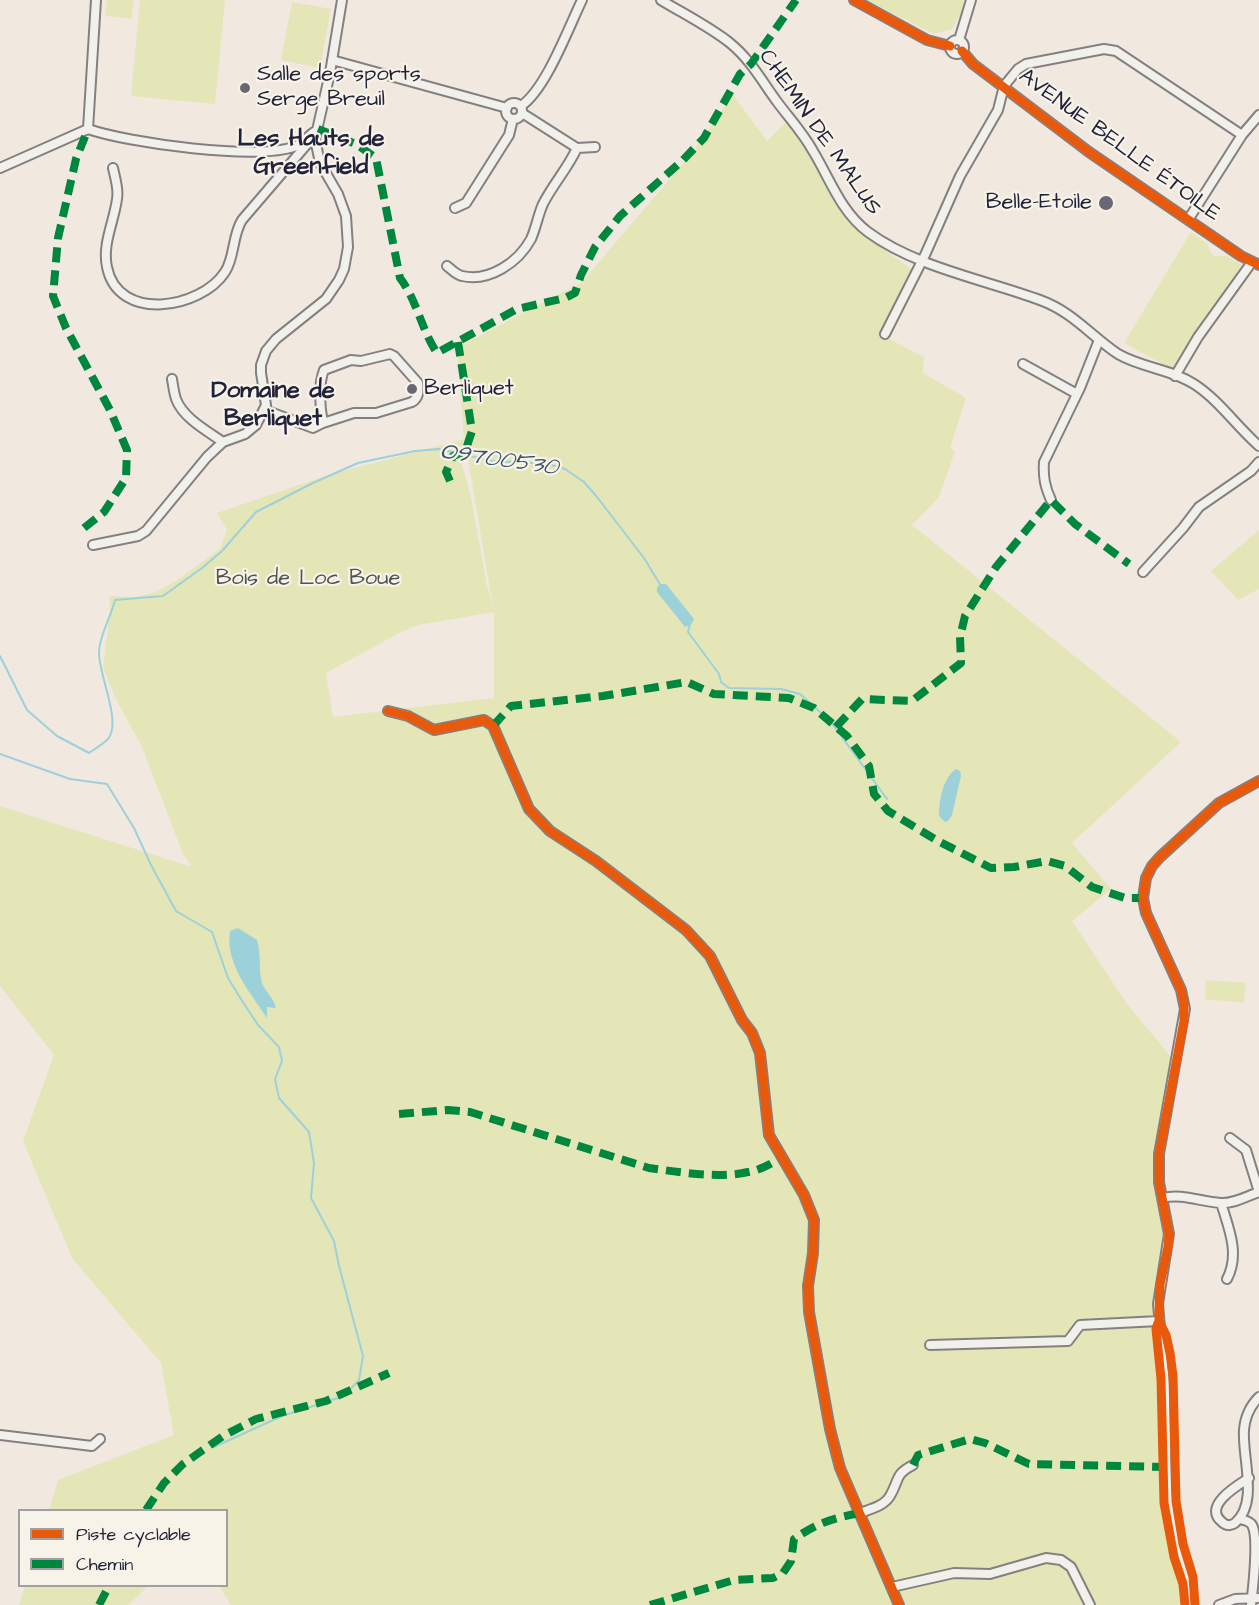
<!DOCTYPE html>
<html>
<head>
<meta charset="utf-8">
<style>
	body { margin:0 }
	#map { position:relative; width:1259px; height:1605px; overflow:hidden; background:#f1e8e0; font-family:"Architects Daughter",sans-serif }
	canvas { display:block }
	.legend { position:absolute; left:18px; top:1509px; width:210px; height:78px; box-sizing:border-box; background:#f7f3e8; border:2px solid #a29fa3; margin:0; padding:8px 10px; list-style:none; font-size:18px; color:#22223b }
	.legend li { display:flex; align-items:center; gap:12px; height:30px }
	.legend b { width:30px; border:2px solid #a29fa3 }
</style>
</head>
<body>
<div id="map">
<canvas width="1259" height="1605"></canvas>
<ul class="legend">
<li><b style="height:8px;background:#e8590c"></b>Piste cyclable</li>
<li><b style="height:8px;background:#00873e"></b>Chemin</li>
</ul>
</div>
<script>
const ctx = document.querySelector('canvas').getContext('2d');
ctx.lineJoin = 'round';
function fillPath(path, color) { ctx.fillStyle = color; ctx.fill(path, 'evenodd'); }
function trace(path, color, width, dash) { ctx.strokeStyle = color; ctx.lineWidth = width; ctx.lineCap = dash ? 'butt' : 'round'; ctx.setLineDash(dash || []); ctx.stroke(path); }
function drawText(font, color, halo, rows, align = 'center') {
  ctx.font = font + ' "Architects Daughter",sans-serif'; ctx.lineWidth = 4.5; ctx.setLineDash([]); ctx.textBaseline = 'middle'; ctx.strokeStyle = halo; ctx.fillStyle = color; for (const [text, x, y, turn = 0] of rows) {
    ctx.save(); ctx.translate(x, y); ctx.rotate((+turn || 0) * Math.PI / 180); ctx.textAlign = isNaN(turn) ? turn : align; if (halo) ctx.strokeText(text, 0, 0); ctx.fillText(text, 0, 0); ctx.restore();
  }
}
fillPath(new Path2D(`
	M107,0H134L131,19L105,16Z
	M140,0H225L215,104L131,96Z
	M866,0H964L961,12L952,29L934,34Z
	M292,2L331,9L320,68L281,60Z
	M733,95L767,141L787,121L810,151L843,213L891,255L916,272L885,337L924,357L923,373L966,398L950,448L955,451L939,497L912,525L1181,742L1072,843L1111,889L1072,921L1127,1004L1175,1062L1159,1154L1168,1222L1160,1284L1167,1489L1189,1605H231L219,1586H226V1510H49L58,1480L174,1435L161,1363L72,1258L23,1141L54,1055L0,986V806L192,867L183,854L142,747L115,697L103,667L110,611L109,596L135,597L153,593L176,581L220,549L227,530L217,513L328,475L464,439L457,348L582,282L691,154ZM464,441H465L493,607L487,586L471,498L460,457ZM494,612V698L333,717L326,673L401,632L418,625Z
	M1191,232L1208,244L1209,250L1214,256H1227L1242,265L1174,370L1124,343Z
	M1259,530V589L1238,600L1211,571Z
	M1206,980L1246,983L1244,1003L1205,999Z
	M25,1586H148L128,1605H19Z`), '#e4e6b8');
fillPath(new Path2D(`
	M662,584H666L694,619L691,625L685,627L657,592V587Z
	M956,769L960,771L961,776L952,815L948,821L945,822L939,816C939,801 943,777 956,769Z
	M238,928L257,940C261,954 259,965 261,979C262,989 274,997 276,1008L267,1007V1018C250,992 225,964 230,931Z`), '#9dd1da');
trace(new Path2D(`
	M690,624L688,632L719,674L721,682L729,688L781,689L800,694L831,722L887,799
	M0,656L27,710L57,736L89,753C95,749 103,744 108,739C122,722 99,676 99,653C99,636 111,617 115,600L163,596L202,568L222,551L256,512L313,483L358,463L415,451L439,449L492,461L548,464L565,469L584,482L597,497L644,558L661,586
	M0,754L70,779L107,784L134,828L151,865L176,911L212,932L228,978L239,996L258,1025L279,1047L282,1061L275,1079L279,1098L309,1132L314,1163L311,1198L334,1241L339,1266L363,1356L359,1380L344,1396L282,1416L214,1447`), '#9dd1da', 2);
const minor = new Path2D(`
	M661,0C684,14 710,27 730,43C751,60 763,83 778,103C790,119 803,133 813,151C830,179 841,212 868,232C915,267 986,280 1040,300C1073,312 1091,336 1118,354C1142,368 1171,369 1194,384C1219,400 1237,427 1259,446
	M854,0L927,40L950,46
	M959,40L971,0
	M950 47a7 7 0 1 1 14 0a7 7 0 1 1-14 0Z
	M962,51L973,64L1089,152L1241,256L1259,265
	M332,60L507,108
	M506 111a8 8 0 1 1 16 0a8 8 0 1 1-16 0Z
	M521,106C546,89 568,29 582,0
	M88,129L96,0
	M577,148L595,147
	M0,168L88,129C128,143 258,161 296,146C303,143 308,136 314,132
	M113,168C115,178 119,189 117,199C114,222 102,244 107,267C118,323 201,309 225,272C235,257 232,236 242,220L314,136
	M455,208L466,203L509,135L513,119
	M1188,220L1242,135L1259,115
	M447,266C451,269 456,275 462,276C489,282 518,263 531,239C536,228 538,215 543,204C553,184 568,168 577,148L522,113
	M885,334L925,255L960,176L998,110L1004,86L1018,69L1026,64L1104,49L1116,51L1242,135
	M1023,364L1077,394
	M1175,376L1198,337L1252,262
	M172,379C173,385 174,393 176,399C183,418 207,431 223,442
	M265,410L313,428L323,423C320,408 318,385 324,370L351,360L361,361L390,354L394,356L418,383C419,391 419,398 412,402L376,413H354L323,423
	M1051,500C1045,487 1043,477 1044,462L1080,388L1099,340
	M93,545L138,536L146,531L207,457L223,442L245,434L256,425L266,405L261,373V365L266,351L276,339L326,299L339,280L344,269L348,247L346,216L338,194L320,163L315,139L330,73L342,0
	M1143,572L1183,528L1199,507L1251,471L1259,462
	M388,711L408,716L434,730L484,720L493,726L529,809L550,831L596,861L686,930L710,956L742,1020L752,1033L760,1053L769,1135L804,1195L814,1220L813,1253L808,1286L809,1312L830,1429L840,1468L899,1605
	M1230,1138L1246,1150L1259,1192
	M1163,1198C1182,1193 1201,1202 1221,1203C1234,1204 1247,1196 1259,1192
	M1221,1203C1229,1229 1240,1254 1227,1279
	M930,1345L1068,1341L1080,1325L1159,1321
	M0,1435L92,1446L100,1439
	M1249,1478C1238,1485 1202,1506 1222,1522C1226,1526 1231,1526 1235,1523C1259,1503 1242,1458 1244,1430C1245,1417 1250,1406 1259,1397
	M860,1513C871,1509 884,1506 890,1496C900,1479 894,1475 913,1465
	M1240,1519C1244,1520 1250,1521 1252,1525C1259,1537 1253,1589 1251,1605
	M892,1587L954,1573L990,1574L1046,1558L1061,1560L1071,1567L1090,1605
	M1189,1605L1187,1584L1170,1515L1167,1489L1165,1384L1158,1304L1169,1234L1159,1182V1154L1185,1009L1181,990L1146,913L1143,898L1146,878L1152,866L1160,857L1219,803L1259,781
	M1219,1605L1235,1599L1259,1598`);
trace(minor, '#848081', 12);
trace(minor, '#f2f0eb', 8);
trace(new Path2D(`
	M318,129L356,144L376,158L400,278C417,300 421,329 437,353L517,309L565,298L575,293L581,275L595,247L620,216L682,161L704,138L740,74L751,64L796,0
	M450,481L446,472L453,456L465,452L472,431L458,342
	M84,528L104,512L126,478L127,450L110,410L66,328L53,296L58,238L76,159L88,129
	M493,726L511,706L603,696L687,682L714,694L789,698L814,708L847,736L869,766L874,794L888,811L938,841L991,868L1014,867L1047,861L1065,866L1092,887L1125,898H1143
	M836,727L862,699L912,701L961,663L960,637L965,616L996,567L1051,500L1075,524L1129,564
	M399,1114L448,1110L470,1112L649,1168C679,1172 719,1179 748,1172C761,1170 772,1163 782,1157
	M913,1465L918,1455L970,1439L985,1443L1029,1464L1167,1467
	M146,1510L164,1483L183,1464L223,1436L256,1419L326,1401L389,1373
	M99,1605L109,1586
	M650,1605L734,1580L773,1578L783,1573L791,1561L794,1539C817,1523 833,1518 860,1513`), '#00873e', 8, [15, 8]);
trace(new Path2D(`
	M854,0L927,40L950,46
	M962,51L973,64L1089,152L1241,256L1259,265
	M388,711L408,716L434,730L484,720L493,726L529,809L550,831L596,861L686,930L710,956L742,1020L752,1033L760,1053L769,1135L804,1195L814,1220L813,1253L808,1286L809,1312L830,1429L840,1468L899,1605
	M1158,1323L1156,1329L1161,1379L1164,1503L1174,1557L1183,1584L1185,1605
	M1195,1605L1193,1577L1183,1544L1176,1501L1173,1376L1170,1353L1166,1335L1159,1321V1312L1160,1284L1168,1247L1169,1234L1159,1182V1154L1184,1021V1003L1181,990L1146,913L1143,898L1146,878L1152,866L1160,857L1219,803L1259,781`), '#e8590c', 9);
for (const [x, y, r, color] of [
	[245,88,6,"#6a6775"],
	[1106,203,8,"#6a6775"],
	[412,389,6,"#6a6775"]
]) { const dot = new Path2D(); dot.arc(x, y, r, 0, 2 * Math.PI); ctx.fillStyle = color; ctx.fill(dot); trace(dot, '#f7f3e8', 2); }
drawText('22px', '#22223b', '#f7f3e8', [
	["Salle des sports",257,75],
	["Serge Breuil",257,100],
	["Belle-Etoile",1092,203,"right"],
	["Berliquet",424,389]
], 'left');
drawText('22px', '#22223b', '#f7f3e8', [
	["CHEMIN DE MALUS",819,133,55],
	["AVENUE BELLE ÉTOILE",1119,146,36]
]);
drawText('22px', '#505352', '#f7f3e8', [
	["Bois de Loc Boue",308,579]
]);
drawText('bold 24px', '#22223b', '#f7f3e8', [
	["Les Hauts de",311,140],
	["Greenfield",311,168],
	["Domaine de",273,392],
	["Berliquet",273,420]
]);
drawText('italic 24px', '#3c546a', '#f7f3e8', [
	["O9700530",499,461,8]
]);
</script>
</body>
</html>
